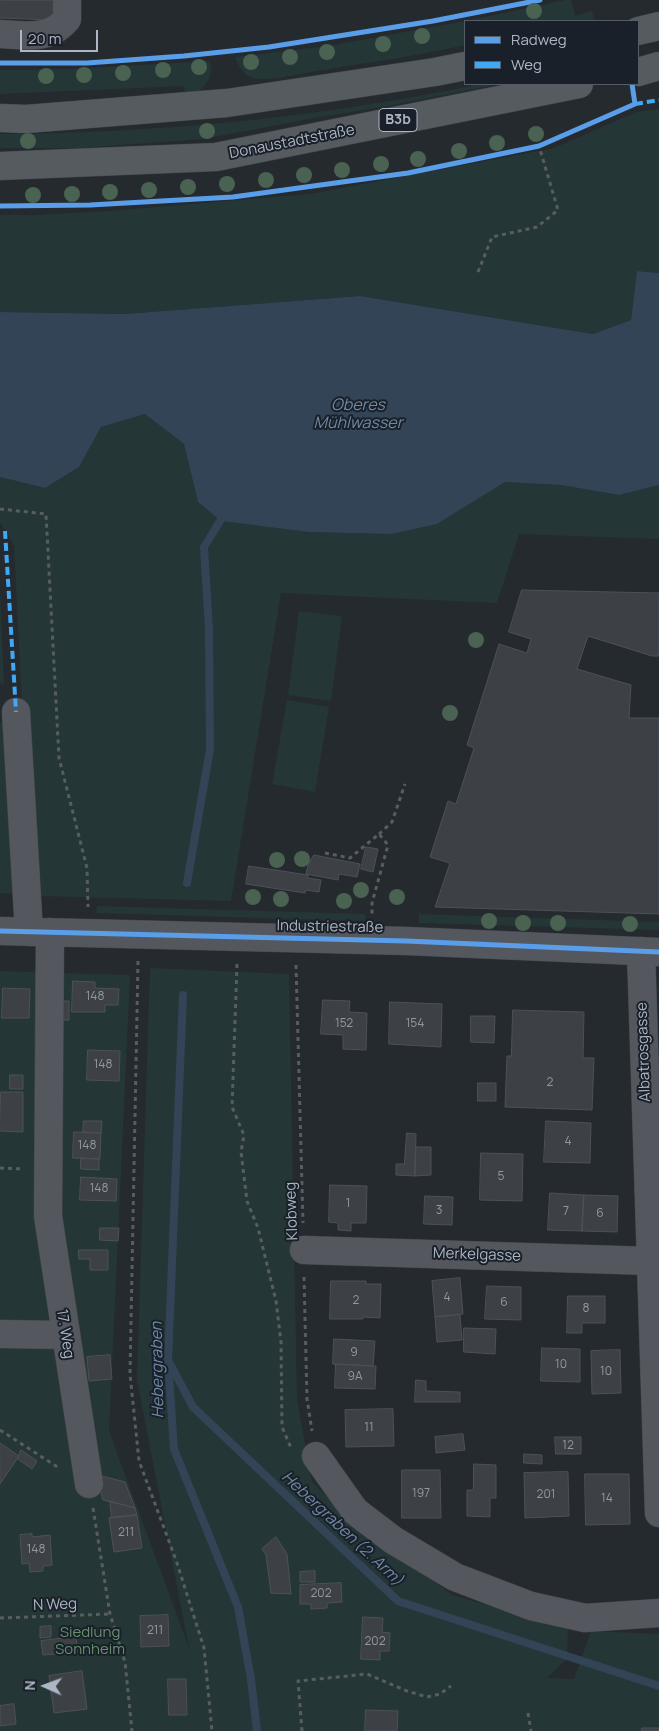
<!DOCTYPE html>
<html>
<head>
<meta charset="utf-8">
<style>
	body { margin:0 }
	#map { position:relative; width:659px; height:1731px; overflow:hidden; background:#252a2f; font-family:Manrope,sans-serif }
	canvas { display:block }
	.legend { position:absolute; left:464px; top:20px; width:175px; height:65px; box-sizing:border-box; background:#192029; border:1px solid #545c66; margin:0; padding:6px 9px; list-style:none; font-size:15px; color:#adb6c2 }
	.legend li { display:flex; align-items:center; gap:10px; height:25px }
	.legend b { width:25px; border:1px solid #545c66 }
	.north { position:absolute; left:20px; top:1661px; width:50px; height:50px; -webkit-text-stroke:4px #192029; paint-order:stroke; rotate:272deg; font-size:14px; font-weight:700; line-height:20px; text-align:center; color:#adb6c2 }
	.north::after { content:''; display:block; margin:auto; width:18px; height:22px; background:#adb6c2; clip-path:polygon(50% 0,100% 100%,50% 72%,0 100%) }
	.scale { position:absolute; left:20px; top:30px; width:78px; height:22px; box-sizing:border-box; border:2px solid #adb6c2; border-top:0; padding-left:6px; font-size:15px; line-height:18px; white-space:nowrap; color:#adb6c2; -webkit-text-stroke:4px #192029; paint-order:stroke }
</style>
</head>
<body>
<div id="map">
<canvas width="659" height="1731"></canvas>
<ul class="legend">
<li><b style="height:6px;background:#5a9eea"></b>Radweg</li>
<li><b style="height:6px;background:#3fa9f5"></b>Weg</li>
</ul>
<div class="north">N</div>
<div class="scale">20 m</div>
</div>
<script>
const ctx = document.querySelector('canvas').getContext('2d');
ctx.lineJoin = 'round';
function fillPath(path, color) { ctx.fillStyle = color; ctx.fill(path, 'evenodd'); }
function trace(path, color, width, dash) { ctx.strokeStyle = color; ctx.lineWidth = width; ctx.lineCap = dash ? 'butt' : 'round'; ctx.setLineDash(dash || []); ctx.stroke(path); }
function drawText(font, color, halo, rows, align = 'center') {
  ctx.font = font + ' Manrope,sans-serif'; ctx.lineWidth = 4; ctx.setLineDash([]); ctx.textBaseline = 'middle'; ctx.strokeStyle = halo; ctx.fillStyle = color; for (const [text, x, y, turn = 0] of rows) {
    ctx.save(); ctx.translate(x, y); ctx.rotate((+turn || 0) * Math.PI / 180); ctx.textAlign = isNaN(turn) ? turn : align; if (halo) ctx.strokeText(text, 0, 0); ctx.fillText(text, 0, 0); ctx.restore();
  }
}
fillPath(new Path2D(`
	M565,0H571L575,16L592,11L595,21H466Z
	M465,21V45C416,56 366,63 317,71C301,74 265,82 252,78C243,74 238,66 235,57L328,46Z
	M210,61C213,74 208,84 198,92L185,93L184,86L0,94V70L71,69Z
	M481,84H500L383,107L315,118L203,139L80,148H0V134C162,133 322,117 481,84Z
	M659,109V273L637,271L631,320L593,334L360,296L125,314L0,312V215H39L109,211L310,194L554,148L636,112Z
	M145,414L184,444L198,502L221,521L308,532L392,534L437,524L505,482L561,485L619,495L659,485V539L519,534L497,603L281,593L231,901L37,896L22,706L14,545L0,522V477L45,488L79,467L101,427Z
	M0,592L4,684L0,683Z
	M299,611L342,616L331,701L288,695Z
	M287,700L329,707L315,792L272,784Z
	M0,723H5L18,894L0,893Z
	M97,906L365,914V921L96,913Z
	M419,914L659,922V930L419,923Z
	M150,968L289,974L297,1399L312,1482L354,1522L452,1595L568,1628L567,1659L547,1678L574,1679L591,1631L659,1634V1731H0V971L130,975L109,1431L189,1648L137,1380Z`), '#253636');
fillPath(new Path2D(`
	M637,271L659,273V485L619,495L561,485L505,482L437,524L392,534L308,532L221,521L198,502L184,444L145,414L101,427L79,467L45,488L0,477V312L125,314L360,296L593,334L631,320Z`), '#334457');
trace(new Path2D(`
	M187,883L210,749L209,630L204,547L225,513
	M183,995L168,1361L174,1449L238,1607L251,1679L257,1731
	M170,1364L193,1407L398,1601L659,1686`), '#334457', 8);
const building = new Path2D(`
	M0,0H54L53,20L0,18Z
	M522,590L659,593V656H652L588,636L577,669L631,685L629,718H659V914L435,907L450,863L430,857L448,801L456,804L474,748L467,745L499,644L527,653L531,639L509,632Z
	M366,847L378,849L373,872L361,869Z
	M314,855L360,864L357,877L339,874L338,880L306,874L308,865Z
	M249,866L308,875V878L321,880L319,892L306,890L305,893L246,884Z
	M73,981L95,982V988L119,989L118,1005H105V1012H72Z
	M3,988L30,989L29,1018H2Z
	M323,1000L350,1001L349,1012L367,1013L366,1050L343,1049V1035L321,1034Z
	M60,1001H69V1020H60Z
	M390,1002L442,1004L441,1047L389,1044Z
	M513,1010L584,1012L583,1058H594L592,1110L505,1107L507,1056H511Z
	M471,1016H495L494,1043L471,1042Z
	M88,1050L120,1051L119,1081L87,1080Z
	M10,1075H23V1089H10Z
	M478,1083H496V1101H478Z
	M1,1092H23V1132L0,1131Z
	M84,1121H102L101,1133L83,1132Z
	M546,1121L591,1123L590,1163L544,1162Z
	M74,1132L101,1133L100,1159L73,1158Z
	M407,1133L416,1134L415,1176L396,1175V1164H404Z
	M416,1147H431V1175L415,1176Z
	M481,1153L523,1154L522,1201L480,1200Z
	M81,1158L99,1159V1170L81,1169Z
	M81,1177L117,1179L116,1201L80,1200Z
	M330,1185L367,1186L366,1223H351V1231L338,1230V1223L329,1222Z
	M550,1193L584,1195L582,1231L548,1230Z
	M584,1195L618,1196L617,1232L582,1231Z
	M425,1196L453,1197L452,1225L424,1224Z
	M100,1228H119L118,1241L100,1240Z
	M79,1250H108V1270H90V1259H79Z
	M460,1278L463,1314L435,1317L432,1281Z
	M331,1281H366V1284H381L380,1318L363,1317V1319H330Z
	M487,1286L521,1287V1320L485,1319Z
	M568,1296H605V1323H582V1333H567Z
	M460,1315L462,1340L437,1342L435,1317Z
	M464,1328L496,1329L495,1354L464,1352Z
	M334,1339L375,1341L373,1366L333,1364Z
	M542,1348L580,1349V1382L541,1381Z
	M620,1350L621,1393L592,1394L591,1351Z
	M110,1355L112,1379L89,1381L87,1357Z
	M336,1364L376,1366L375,1389L335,1388Z
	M416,1380L426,1381V1391L460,1392V1402H415Z
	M393,1409L394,1446L346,1447L345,1410Z
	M463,1434L465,1450L436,1453L435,1437Z
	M555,1437H581V1454H556Z
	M0,1443L19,1456L0,1484Z
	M21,1450L37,1461L32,1469L18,1459Z
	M524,1454L542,1455V1464L524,1463Z
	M474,1464L496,1465V1498H490V1517L467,1516V1490H473Z
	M402,1470H440L441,1518H402Z
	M568,1472L569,1516L525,1518L524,1473Z
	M585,1474H629L630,1524L586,1525Z
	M98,1475L125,1482L135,1508L103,1500Z
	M110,1501L135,1508L137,1515L112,1518Z
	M137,1515L142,1548L114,1552L109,1518Z
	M32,1534V1537L50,1535L52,1565L43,1566V1571L30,1572L29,1563L22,1564L20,1535Z
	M276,1537L287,1554L291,1594L271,1593L266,1555L262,1549Z
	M315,1571V1582H300V1572Z
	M341,1583L342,1602L327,1603V1608L311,1609V1604H300V1585Z
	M168,1615L169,1646L141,1647L140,1616Z
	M363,1617L383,1618L382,1632L390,1633L389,1651H380V1660L361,1659Z
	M51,1626V1637L40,1638V1627Z
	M76,1637L78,1652L43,1655L41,1641Z
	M82,1671L87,1709L54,1713L49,1676Z
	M168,1679H186L187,1715H169Z
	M14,1704L16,1724L0,1726V1706Z
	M366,1710L398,1711L397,1731H365Z
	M642,1728H659V1731H642Z`);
fillPath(building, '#3d4146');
trace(building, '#4c5158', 1);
const minor = new Path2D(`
	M0,34C26,35 49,41 67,19V0
	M16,712L29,932
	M0,931L406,941L659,952
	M50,932L48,1216L89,1484
	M641,951L659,1513
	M304,1250L650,1261
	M0,1334L65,1335
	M316,1456L355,1511L393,1540L455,1577L531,1606L585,1618L659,1613`);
const major = new Path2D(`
	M638,31L659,26
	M638,72L659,66
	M0,118L26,119L227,103L435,72L465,66
	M0,166L216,157L579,84`);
trace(minor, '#42464a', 29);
trace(major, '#41464c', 29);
trace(new Path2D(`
	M478,272L492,237L537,227L558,210L539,146
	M0,509L46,514L59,758L87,868L88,907
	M379,834L392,822L405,784
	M325,853L350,858L379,834L388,845L372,903V914
	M138,961L130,1374L139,1461L176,1560L204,1648L212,1731
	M237,964L232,1107L244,1135L241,1152L247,1201L258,1228L276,1301L281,1342L282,1427L291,1448
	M296,965L303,1223
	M0,1168L23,1169
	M304,1277L307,1399L312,1431
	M0,1430L59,1468
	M93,1508L110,1614L125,1662L132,1731
	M0,1618L110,1614
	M528,1713L531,1731
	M302,1731L298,1681L367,1674L407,1691L427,1697L440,1694L451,1686`), '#585d62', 3, [4, 4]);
trace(minor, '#54585e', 28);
trace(major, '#565b60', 28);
trace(new Path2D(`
	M635,104L659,100
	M5,531L16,712`), '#3fa9f5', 4, [8, 4]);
trace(new Path2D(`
	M0,63H87L184,56L269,47L433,21L540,0
	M0,206L90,205L233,197L408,173L539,146L635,104L632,84
	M0,931L406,941L659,952`), '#5a9eea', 5);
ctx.fillStyle = '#496251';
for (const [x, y] of [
	[534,11],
	[422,36],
	[383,44],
	[327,52],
	[290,57],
	[251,62],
	[199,67],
	[163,70],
	[123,73],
	[84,75],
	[46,76],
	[207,131],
	[536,134],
	[28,141],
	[497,143],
	[459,151],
	[418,159],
	[381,164],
	[342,170],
	[304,175],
	[266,180],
	[227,184],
	[188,187],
	[149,190],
	[110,192],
	[72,194],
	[33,195],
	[476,640],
	[450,713],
	[302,859],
	[277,860],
	[361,890],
	[253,897],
	[397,897],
	[281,899],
	[344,901],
	[489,921],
	[523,923],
	[558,923],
	[630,924]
]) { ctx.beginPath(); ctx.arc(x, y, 8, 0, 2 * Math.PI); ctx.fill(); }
drawText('12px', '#9199a3', null, [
	["148",95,997],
	["152",344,1024],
	["154",415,1024],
	["148",103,1065],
	["2",550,1083],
	["4",568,1142],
	["148",87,1146],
	["5",501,1177],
	["148",99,1189],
	["1",348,1204],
	["3",439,1211],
	["7",566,1212],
	["6",600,1214],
	["4",447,1298],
	["2",356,1301],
	["6",504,1303],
	["8",586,1309],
	["9",354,1353],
	["10",561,1365],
	["10",606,1372],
	["9A",355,1377],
	["11",369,1428],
	["12",568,1446],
	["197",421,1494],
	["201",546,1495],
	["14",607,1499],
	["211",126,1533],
	["148",36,1550],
	["202",321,1594],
	["211",155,1631],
	["202",375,1642]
]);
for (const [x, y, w] of [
	[398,120,38]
]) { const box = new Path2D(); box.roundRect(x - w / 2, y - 11.5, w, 23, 4); ctx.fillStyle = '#192029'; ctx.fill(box); trace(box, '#adb6c2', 1); }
drawText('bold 14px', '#adb6c2', null, [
	["B3b",398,120]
]);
drawText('15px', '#adb6c2', '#192029', [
	["Donaustadtstraße",292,142,-11],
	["Industriestraße",330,927,1],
	["Albatrosgasse",644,1052,-92],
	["Klobweg",292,1211,-92],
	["Merkelgasse",477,1255,2],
	["17. Weg",65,1334,81],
	["N Weg",55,1605,-2]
]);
drawText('15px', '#66906d', '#192029', [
	["Siedlung",90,1633],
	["Sonnheim",90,1650]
]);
drawText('italic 16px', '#6f89a5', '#192029', [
	["Oberes",358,406],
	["Mühlwasser",358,424],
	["Hebergraben",158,1370,-91],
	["Hebergraben (2. Arm)",342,1529,43]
]);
</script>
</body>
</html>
